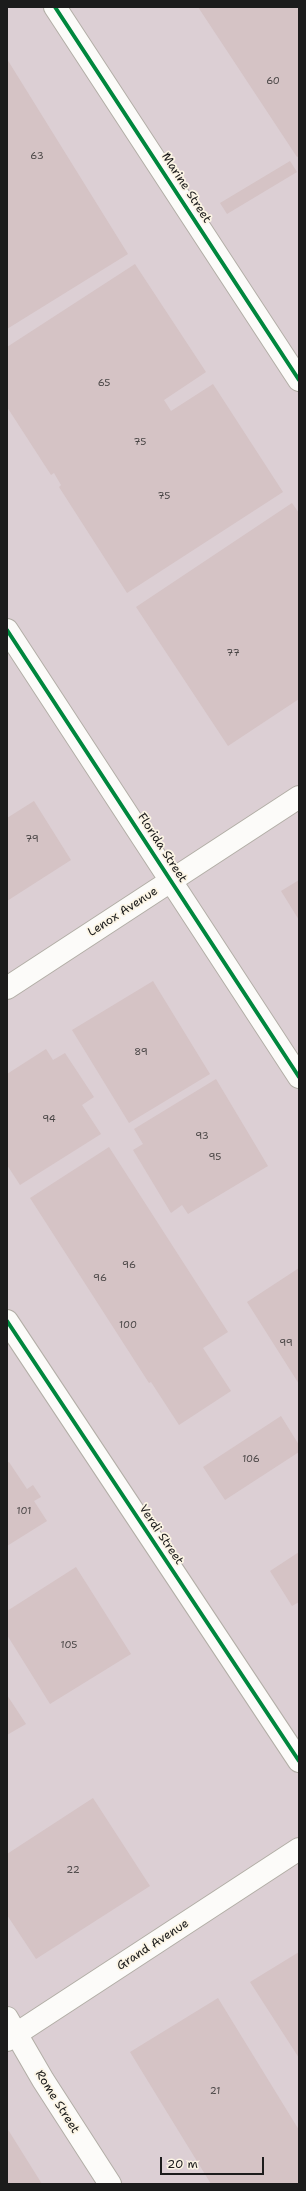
<!DOCTYPE html>
<html>
<head>
<meta charset="utf-8">
<style>
	body { margin:0 }
	#map { position:relative; width:306px; height:2191px; overflow:hidden; background:#ece6d9; font-family:"Shantell Sans",sans-serif }
	canvas { display:block }
	.frame { position:absolute; inset:0; border:8px solid #1c1c1c; pointer-events:none }
	.scale { position:absolute; left:160px; top:2157px; width:104px; height:18px; box-sizing:border-box; border:2px solid #1c1c1c; border-top:0; padding-left:5px; font-size:12px; line-height:14px; white-space:nowrap; color:#1c1c1c; -webkit-text-stroke:3px #fcf5e5; paint-order:stroke }
</style>
</head>
<body>
<div id="map">
<canvas width="306" height="2191"></canvas>
<div class="frame"></div>
<div class="scale">20 m</div>
</div>
<script>
const ctx = document.querySelector('canvas').getContext('2d');
ctx.lineJoin = 'round';
function fillPath(path, color) { ctx.fillStyle = color; ctx.fill(path, 'evenodd'); }
function trace(path, color, width, dash) { ctx.strokeStyle = color; ctx.lineWidth = width; ctx.lineCap = dash ? 'butt' : 'round'; ctx.setLineDash(dash || []); ctx.stroke(path); }
function drawText(font, color, halo, rows, align = 'center') {
  ctx.font = font + ' "Shantell Sans",sans-serif'; ctx.lineWidth = 3.5; ctx.setLineDash([]); ctx.textBaseline = 'middle'; ctx.strokeStyle = halo; ctx.fillStyle = color; for (const [text, x, y, turn = 0] of rows) {
    ctx.save(); ctx.translate(x, y); ctx.rotate((+turn || 0) * Math.PI / 180); ctx.textAlign = isNaN(turn) ? turn : align; if (halo) ctx.strokeText(text, 0, 0); ctx.fillText(text, 0, 0); ctx.restore();
  }
}
fillPath(new Path2D(`
	M7,7H299V2184H7Z`), '#dccfd4');
fillPath(new Path2D(`
	M198,7H299V156L297,157Z
	M7,59L128,254L7,329Z
	M290,161L297,172L227,214L220,203Z
	M135,264L206,372L164,400L171,411L213,384L283,492L127,593L59,487L61,485L54,473L51,475L7,407V347Z
	M292,503L299,513V699L228,746L136,607Z
	M34,801L71,860L7,901V818Z
	M299,880V920L281,891Z
	M153,981L210,1074L129,1123L72,1030Z
	M46,1049L53,1060L65,1053L94,1097L82,1105L101,1134L20,1185L7,1165V1074Z
	M216,1079L268,1166L188,1214L182,1205L171,1213L133,1150L143,1144L134,1129Z
	M109,1147L228,1332L203,1348L231,1391L179,1425L151,1382L149,1383L30,1198Z
	M299,1268V1384L247,1302Z
	M281,1416L299,1445V1452L225,1500L203,1467Z
	M9,1462L27,1489L33,1485L41,1497L34,1501L47,1521L7,1546V1463Z
	M299,1552V1602L292,1606L270,1571Z
	M76,1567L131,1654L50,1704L7,1635V1611Z
	M7,1695L26,1724L7,1735Z
	M93,1798L150,1886L36,1959L7,1915V1854Z
	M299,1952V2058L250,1982Z
	M218,1998L299,2130V2184H211L130,2052Z
	M7,2128L42,2184H7Z`), '#d5c3c5');
const minor = new Path2D(`
	M55,7L299,380
	M7,630L299,1077
	M7,988L299,797
	M7,1321L299,1761
	M7,2018L43,2080L110,2184
	M7,2040L299,1849`);
trace(minor, '#b2aea6', 24);
trace(minor, '#fcfbf9', 22);
trace(new Path2D(`
	M55,7L299,380
	M7,630L299,1077
	M7,1321L299,1761`), '#00873e', 4);
drawText('10px', '#4a4646', null, [
	["60",273,81],
	["63",37,156],
	["65",104,383],
	["75",140,442],
	["75",164,496],
	["77",233,653],
	["79",32,839],
	["89",141,1052],
	["94",49,1119],
	["93",202,1136],
	["95",215,1157],
	["96",129,1265],
	["96",100,1278],
	["100",128,1325],
	["99",286,1343],
	["106",251,1459],
	["101",24,1511],
	["105",69,1645],
	["22",73,1870],
	["21",215,2091]
]);
drawText('12px', '#1c1c1c', '#fcf5e5', [
	["Marine Street",186,188,57],
	["Florida Street",162,848,57],
	["Lenox Avenue",123,912,-33],
	["Verdi Street",161,1535,56],
	["Grand Avenue",153,1945,-33],
	["Rome Street",57,2102,58]
]);
</script>
</body>
</html>
